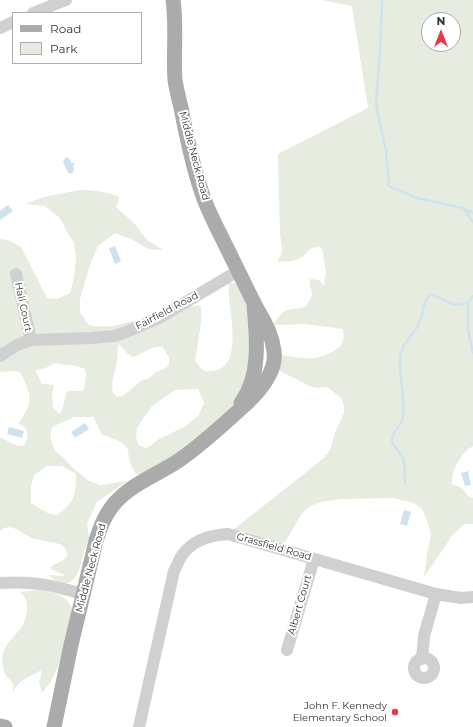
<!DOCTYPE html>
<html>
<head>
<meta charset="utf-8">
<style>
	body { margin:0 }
	#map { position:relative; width:473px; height:727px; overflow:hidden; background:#fff; font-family:Montserrat,sans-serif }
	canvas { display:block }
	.legend { position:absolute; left:12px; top:12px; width:130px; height:52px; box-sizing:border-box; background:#fff; border:1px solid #adadad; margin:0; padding:5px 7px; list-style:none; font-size:12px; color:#333 }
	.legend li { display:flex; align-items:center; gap:8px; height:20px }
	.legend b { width:20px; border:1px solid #adadad }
	.north { position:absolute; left:421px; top:12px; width:40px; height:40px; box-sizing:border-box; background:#fff; border:1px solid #adadad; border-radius:50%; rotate:0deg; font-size:11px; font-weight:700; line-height:16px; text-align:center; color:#333 }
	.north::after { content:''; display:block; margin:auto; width:14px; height:18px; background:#e63946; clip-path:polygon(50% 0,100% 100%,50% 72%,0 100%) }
</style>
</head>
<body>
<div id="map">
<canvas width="473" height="727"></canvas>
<ul class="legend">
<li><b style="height:5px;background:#ababab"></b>Road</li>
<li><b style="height:11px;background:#e6ecdf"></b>Park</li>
</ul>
<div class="north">N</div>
</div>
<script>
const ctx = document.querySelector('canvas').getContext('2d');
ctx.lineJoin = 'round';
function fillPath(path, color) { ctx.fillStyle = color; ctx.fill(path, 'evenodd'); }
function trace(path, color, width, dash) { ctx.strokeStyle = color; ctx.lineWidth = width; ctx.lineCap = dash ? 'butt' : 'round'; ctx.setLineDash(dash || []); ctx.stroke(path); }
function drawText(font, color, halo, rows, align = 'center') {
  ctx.font = font + ' Montserrat,sans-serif'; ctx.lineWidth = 4; ctx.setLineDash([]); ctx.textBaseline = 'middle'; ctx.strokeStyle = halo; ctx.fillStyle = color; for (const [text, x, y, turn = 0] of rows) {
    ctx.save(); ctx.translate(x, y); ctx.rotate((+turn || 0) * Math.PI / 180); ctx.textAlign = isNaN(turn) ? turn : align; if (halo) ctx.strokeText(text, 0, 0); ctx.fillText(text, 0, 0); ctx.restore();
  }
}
fillPath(new Path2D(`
	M322,0H473V446C461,453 451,470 452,484L462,488L468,496L473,498V524H465L454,533L424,577L427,554L431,534L428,523L422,509L414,503L394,498L341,499L321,502L310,506L301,515L281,549L228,534L324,458L330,450L335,433L344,413V405L341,398L327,387L318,388L312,387L274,368L276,354C290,356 309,361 323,356C326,355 329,353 332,352C343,346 345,341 343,329L305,324L273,325C277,320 279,314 285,311C292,307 305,311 308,303C309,302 312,296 312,294C312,289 308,285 310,279L319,280L324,286L326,273L322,249L319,247C307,247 309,254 300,258C294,262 285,261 277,262L281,255L282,249L280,234L278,154L368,108L352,6ZM429,20H453V44H429Z
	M79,190C93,190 106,191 119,197L116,207L135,224L147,240L163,250L148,249L131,239L115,233L98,246L90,265L80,299V313L89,325C111,330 123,323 144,318C154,316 165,315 175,313C185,310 189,304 201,306V323L195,361L204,371C250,376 226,307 229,283H237L248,300L253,322L247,379L238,399L222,418L179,455L141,475L135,473C134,469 131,466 130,462C128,458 129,454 128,450C124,440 110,438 101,434L94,417H74L52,427L50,437L55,451L63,457L73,468L89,481L100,485L127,481L97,502L87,524L89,537L93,540C90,542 87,545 85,549C81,560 79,586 62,583C56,581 53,580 49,575L66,576C61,572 55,572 50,568C55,563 63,562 67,556C67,550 65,547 60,544C52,542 43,541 35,539C24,537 12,520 0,531V437C8,441 15,447 24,446C29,436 30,428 18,424C34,402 32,396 20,372L12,371L0,372V239L8,240L21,247L47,298L57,299L70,293L74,277L76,259L74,243L66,230L60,218L45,206L26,204L44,197ZM119,344L127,353L133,357C143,354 153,344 163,347L169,358V365L166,368L156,372L148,379L142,380L123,396L117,397L113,393C110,379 116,372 117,360C118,354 117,349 119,344ZM56,363C66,366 75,364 85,369L86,374L84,390L80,391H67C64,399 64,407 60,414L53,408L52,395L54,385L42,384L35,370L43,369ZM198,389L204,403L198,416L186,426L159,439L150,446L146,448L139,445L136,438L137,428L151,407L175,390ZM47,466H62L76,474C75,496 76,501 57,515L49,514L31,503V487L34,475Z
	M36,590C51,591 70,595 73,612C66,640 62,671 42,693L39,682L41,677V670C28,679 20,678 13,693C13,690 14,687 13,684C12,681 10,680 7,677C3,672 1,659 3,653C10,634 26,632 27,608C27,601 26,597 20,592Z`), '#e6ecdf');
fillPath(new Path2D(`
	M66,157L70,159L71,163H75L73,166L74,170L72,174L68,173L63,162Z
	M8,205L13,211L0,220V211Z
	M115,246L121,261L115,264L109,248Z
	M85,423L89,429L75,438L71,432Z
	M9,427L24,431L22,438L7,434Z
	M468,471L471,485L465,486L461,473Z
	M404,510L411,512L407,526L400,524Z`), '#cfe2ee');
trace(new Path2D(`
	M382,0L380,52L376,104L386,151L389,186L417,198L463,208L473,222
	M465,209L473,213
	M468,303V330L473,353
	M405,483C404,475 406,463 402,456C399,451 394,447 392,441C391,431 402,426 403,417C406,396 397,374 401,353C404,341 414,334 419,324C424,313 421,304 431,294L455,305L468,303L473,296`), '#cfe2ee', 2.5);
trace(new Path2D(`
	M33,13L66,0
	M0,28L13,22
	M16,274L31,340
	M0,356L17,345L31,340L92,338L114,336L124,333L159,318L238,271
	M0,583C34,581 51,585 83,594
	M287,650L314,559
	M414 668a10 10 0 1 1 20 0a10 10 0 1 1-20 0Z
	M422,659L424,636L436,594
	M139,727L174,571C177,566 179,559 183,554C194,539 211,535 228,534L436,594L461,598L473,597`), '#d0d0d0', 12);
trace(new Path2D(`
	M241,403C261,376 257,337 254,306
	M0,726L5,727
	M54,727L71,645L96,541C99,531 102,522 107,514C122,487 154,477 178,461C203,444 225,423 247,403C261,390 277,370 274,351C271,329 262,319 253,301C243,281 233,260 223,240C215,224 206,207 201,190C193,167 188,142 183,118C181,106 177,93 175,80C173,54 177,27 173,0`), '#ababab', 15);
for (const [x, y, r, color] of [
	[395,712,4,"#e63946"]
]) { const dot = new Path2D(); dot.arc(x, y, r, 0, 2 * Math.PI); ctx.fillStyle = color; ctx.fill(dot); trace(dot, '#fff', 1.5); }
drawText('10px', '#333', '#fff', [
	["Middle Neck Road",194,156,75],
	["Hall Court",23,307,78],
	["Fairfield Road",167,311,-28],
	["Grassfield Road",274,547,16],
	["Middle Neck Road",91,568,-75],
	["Albert Court",300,605,-74]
]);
drawText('10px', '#333', '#fff', [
	["John F. Kennedy",387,706],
	["Elementary School",387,718]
], 'right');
</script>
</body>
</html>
